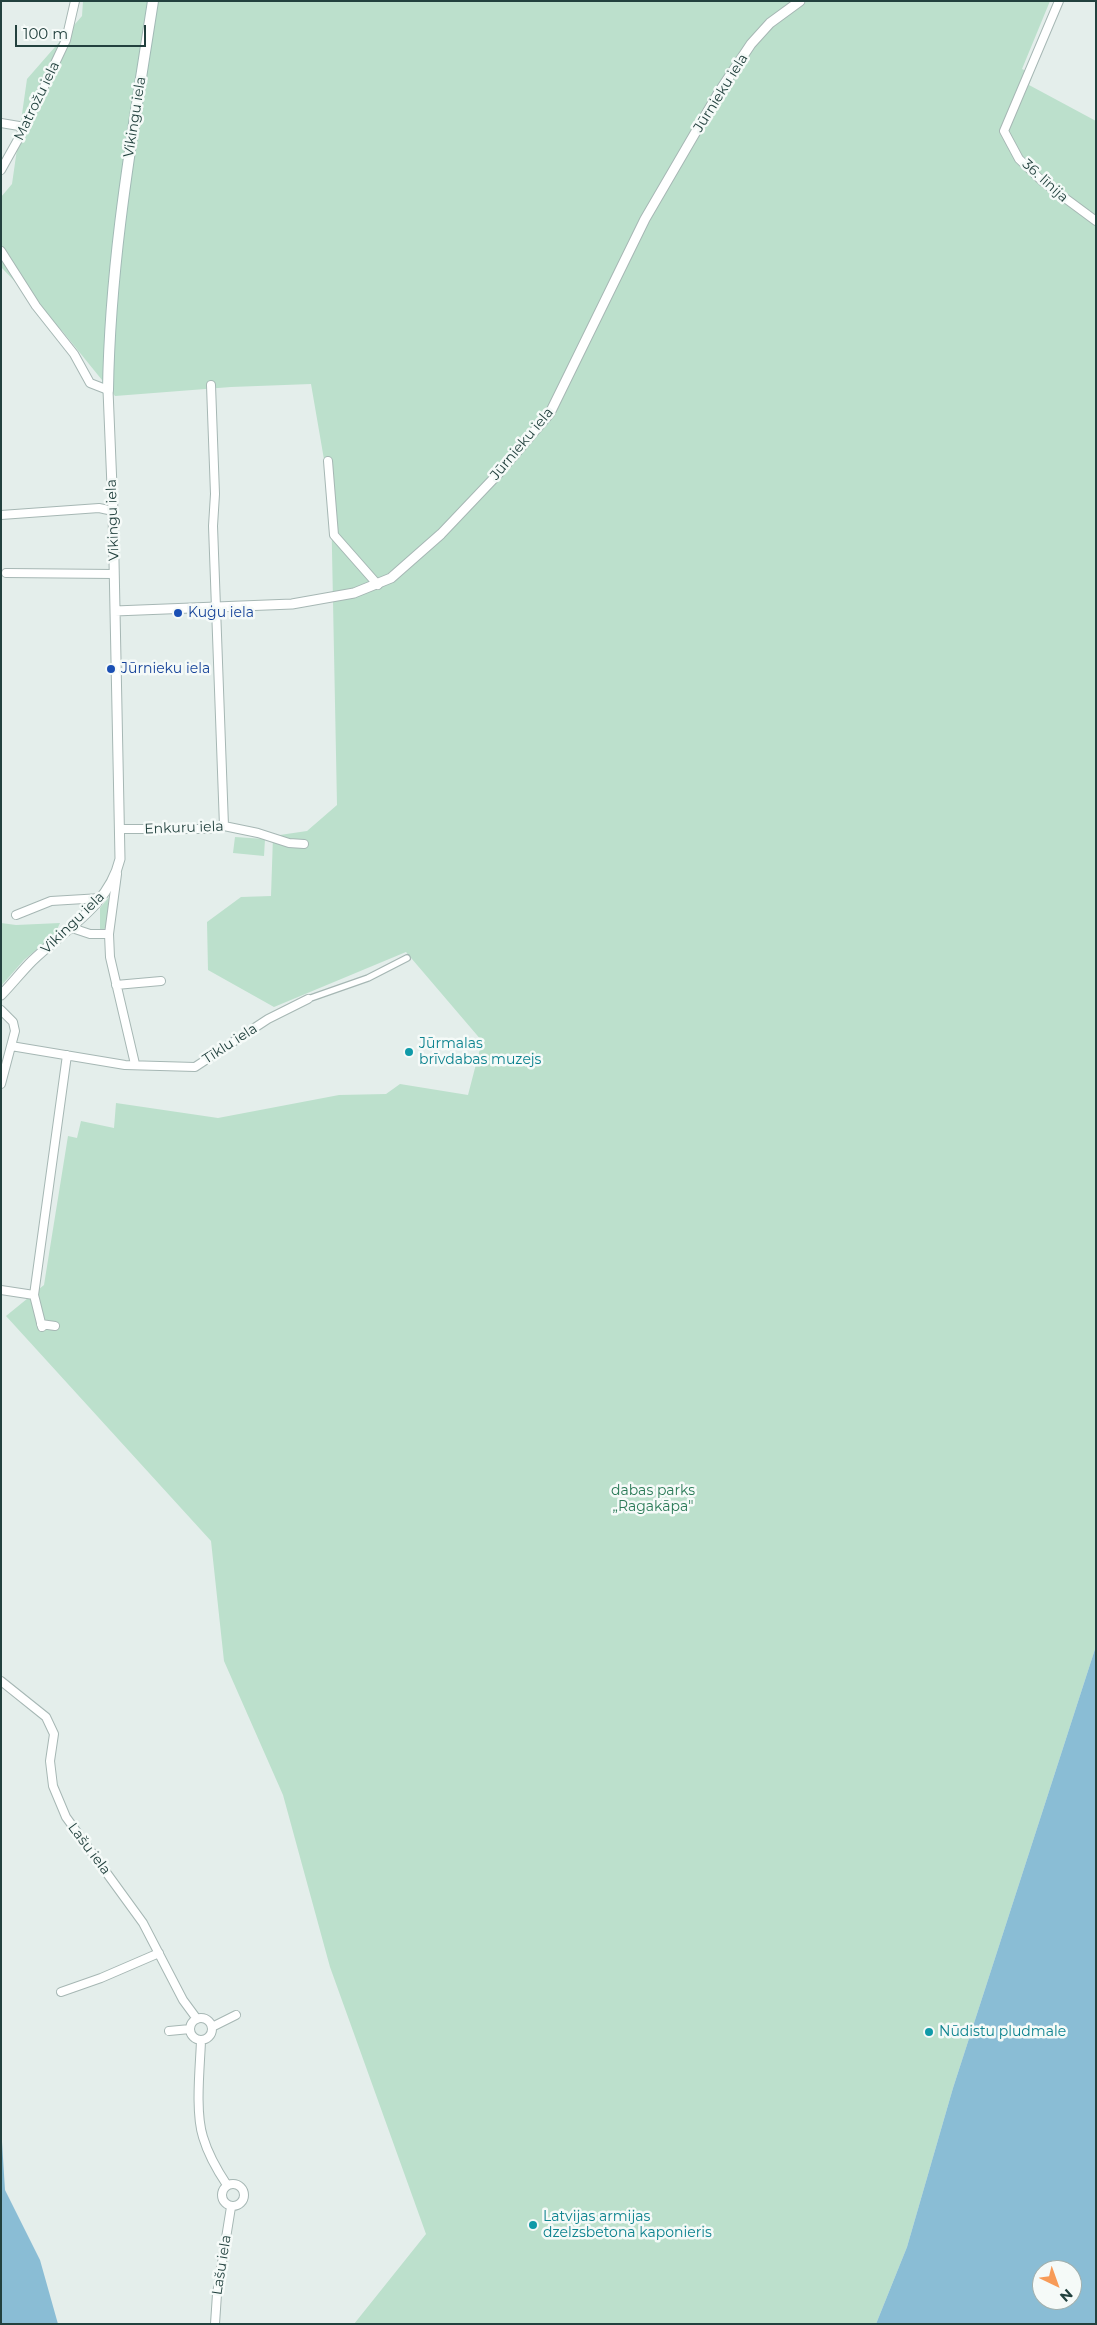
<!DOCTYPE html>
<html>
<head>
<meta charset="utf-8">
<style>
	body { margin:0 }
	#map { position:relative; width:1097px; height:2325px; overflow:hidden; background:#e4eeeb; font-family:Montserrat,sans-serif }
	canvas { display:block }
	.frame { position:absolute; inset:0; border:2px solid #22413e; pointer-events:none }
	.north { position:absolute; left:1032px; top:2260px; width:50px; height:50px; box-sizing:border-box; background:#f5faf8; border:1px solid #a1b0ae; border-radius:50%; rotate:138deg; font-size:14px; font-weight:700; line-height:20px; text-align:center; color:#22413e }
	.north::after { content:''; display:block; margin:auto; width:18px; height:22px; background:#f79b58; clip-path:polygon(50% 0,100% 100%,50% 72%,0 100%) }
	.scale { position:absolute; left:15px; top:25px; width:131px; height:22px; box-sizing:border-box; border:2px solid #22413e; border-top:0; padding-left:6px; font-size:15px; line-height:18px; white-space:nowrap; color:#22413e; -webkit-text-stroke:4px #f5faf8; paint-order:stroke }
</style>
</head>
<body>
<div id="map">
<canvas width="1097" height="2325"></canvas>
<div class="frame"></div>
<div class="north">N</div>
<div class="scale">100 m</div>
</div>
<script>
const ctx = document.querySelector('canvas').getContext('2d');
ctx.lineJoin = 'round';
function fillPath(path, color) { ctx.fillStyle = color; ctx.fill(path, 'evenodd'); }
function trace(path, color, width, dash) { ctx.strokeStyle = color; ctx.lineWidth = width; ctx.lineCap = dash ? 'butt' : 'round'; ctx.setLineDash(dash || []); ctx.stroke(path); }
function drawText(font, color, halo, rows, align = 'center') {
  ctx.font = font + ' Montserrat,sans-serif'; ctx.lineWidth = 5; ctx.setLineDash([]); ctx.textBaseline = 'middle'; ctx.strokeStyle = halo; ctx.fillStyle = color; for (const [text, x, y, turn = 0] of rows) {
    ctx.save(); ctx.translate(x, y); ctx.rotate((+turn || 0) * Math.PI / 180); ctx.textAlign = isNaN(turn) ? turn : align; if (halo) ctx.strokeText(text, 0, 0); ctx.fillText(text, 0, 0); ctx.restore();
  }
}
fillPath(new Path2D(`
	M83,1H1050L1022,69L1033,74L1029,85L1096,121V1646L953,2088L907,2247L876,2324H354L426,2234L330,1967L283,1795L224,1661L211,1541L6,1316L44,1285L68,1136L77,1138L81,1121L114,1128L116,1103L218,1118L339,1095L386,1094L400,1084L468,1095L482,1041L406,952L274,1007L208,970L207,922L241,897L271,896L273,836L307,831L337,805L331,500L311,384L231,387L115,396L63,332L1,267V197L12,184L27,79L82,16Z
	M235,837L265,839L264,856L233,853Z
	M109,897L106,928L100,931V908Z
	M1,923L16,925L60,923L55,934L24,960L1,986Z`), '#bce0cc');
fillPath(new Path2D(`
	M1096,1646V2324H876L907,2247L953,2088ZM1042,2270H1072V2300H1042Z
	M1,2126L5,2190L40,2260L58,2324H1Z`), '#8abdd5');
const pedestrian = new Path2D(`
	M308,999L368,978L407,958`);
const minor = new Path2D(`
	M1059,1L1004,131L1019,159L1042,181L1096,221
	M1,123L25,127
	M1,170L25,127L66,40L75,1
	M1,251L36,306L74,354L90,383L108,390
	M211,385L215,494L213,526L224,826
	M328,461L334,535L378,585
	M1,515L99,508L113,511
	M6,573L114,574
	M121,829H207L224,826L258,833L289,843L304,844
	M117,874L109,934L110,957L135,1064
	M16,915L51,901L101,898
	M72,928L90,934H109
	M116,985L161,981
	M1,1010L13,1022L15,1031L1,1084
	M11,1046L125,1065L195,1067L268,1019L308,999
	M1,1290L34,1295L67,1055
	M34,1295L42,1327
	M41,1324L55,1326
	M1,1681L46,1717L54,1734L50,1761L53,1786L66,1817L143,1923L183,2000L197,2019
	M61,1992L101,1978L159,1953
	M190 2029a11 11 0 1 1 22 0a11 11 0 1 1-22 0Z
	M212,2027L236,2015
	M169,2031L190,2029
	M201,2041C200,2067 195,2112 203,2137C208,2154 217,2170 227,2185
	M222 2195a11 11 0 1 1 22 0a11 11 0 1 1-22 0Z
	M215,2324L217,2294L231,2207`);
const tertiary = new Path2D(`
	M115,611L292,604L354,593L391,578L441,534L498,474L550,413L645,219L719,92L751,44L770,23L800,1
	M1,995C12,984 21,972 32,961C65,929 109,906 120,859L113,511L108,390`);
const secondary = new Path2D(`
	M108,390C110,258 133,131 153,1`);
trace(pedestrian, '#a6b7b4', 8);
trace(minor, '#a6b7b4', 10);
trace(tertiary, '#a6b7b4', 11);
trace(secondary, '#a2bab6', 12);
trace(pedestrian, '#fff', 5.5);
trace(minor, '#fff', 8);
trace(tertiary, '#fff', 9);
trace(secondary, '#fff', 10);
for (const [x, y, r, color] of [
	[178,613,5,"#1a4fb4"],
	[111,669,5,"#1a4fb4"],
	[409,1052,5,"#0f9aa8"],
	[929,2032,5,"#0f9aa8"],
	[533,2225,5,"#0f9aa8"]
]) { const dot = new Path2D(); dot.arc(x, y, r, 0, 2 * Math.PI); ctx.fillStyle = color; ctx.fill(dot); trace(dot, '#f5faf8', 2); }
drawText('14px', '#22413e', '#f5faf8', [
	["Jūrnieku iela",721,93,-58],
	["Matrožu iela",37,101,-64],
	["Vikingu iela",135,117,-81],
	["36. līnija",1045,181,42],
	["Jūrnieku iela",522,444,-50],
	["Vikingu iela",113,520,-92],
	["Enkuru iela",184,828,-2],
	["Vikingu iela",73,923,-44],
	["Tīklu iela",230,1044,-33],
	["Lašu iela",89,1849,53],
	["Lašu iela",222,2265,-81]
]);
drawText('14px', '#164399', '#f5faf8', [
	["Kuģu iela",188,613],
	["Jūrnieku iela",121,669]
], 'left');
drawText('14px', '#0d838f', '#f5faf8', [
	["Jūrmalas",419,1044],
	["brīvdabas muzejs",419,1060],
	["Nūdistu pludmale",939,2032],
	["Latvijas armijas",543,2217],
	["dzelzsbetona kaponieris",543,2233]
], 'left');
drawText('14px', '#2a7a57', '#f5faf8', [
	["dabas parks",653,1491],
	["„Ragakāpa\"",653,1507]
]);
</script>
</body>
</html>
